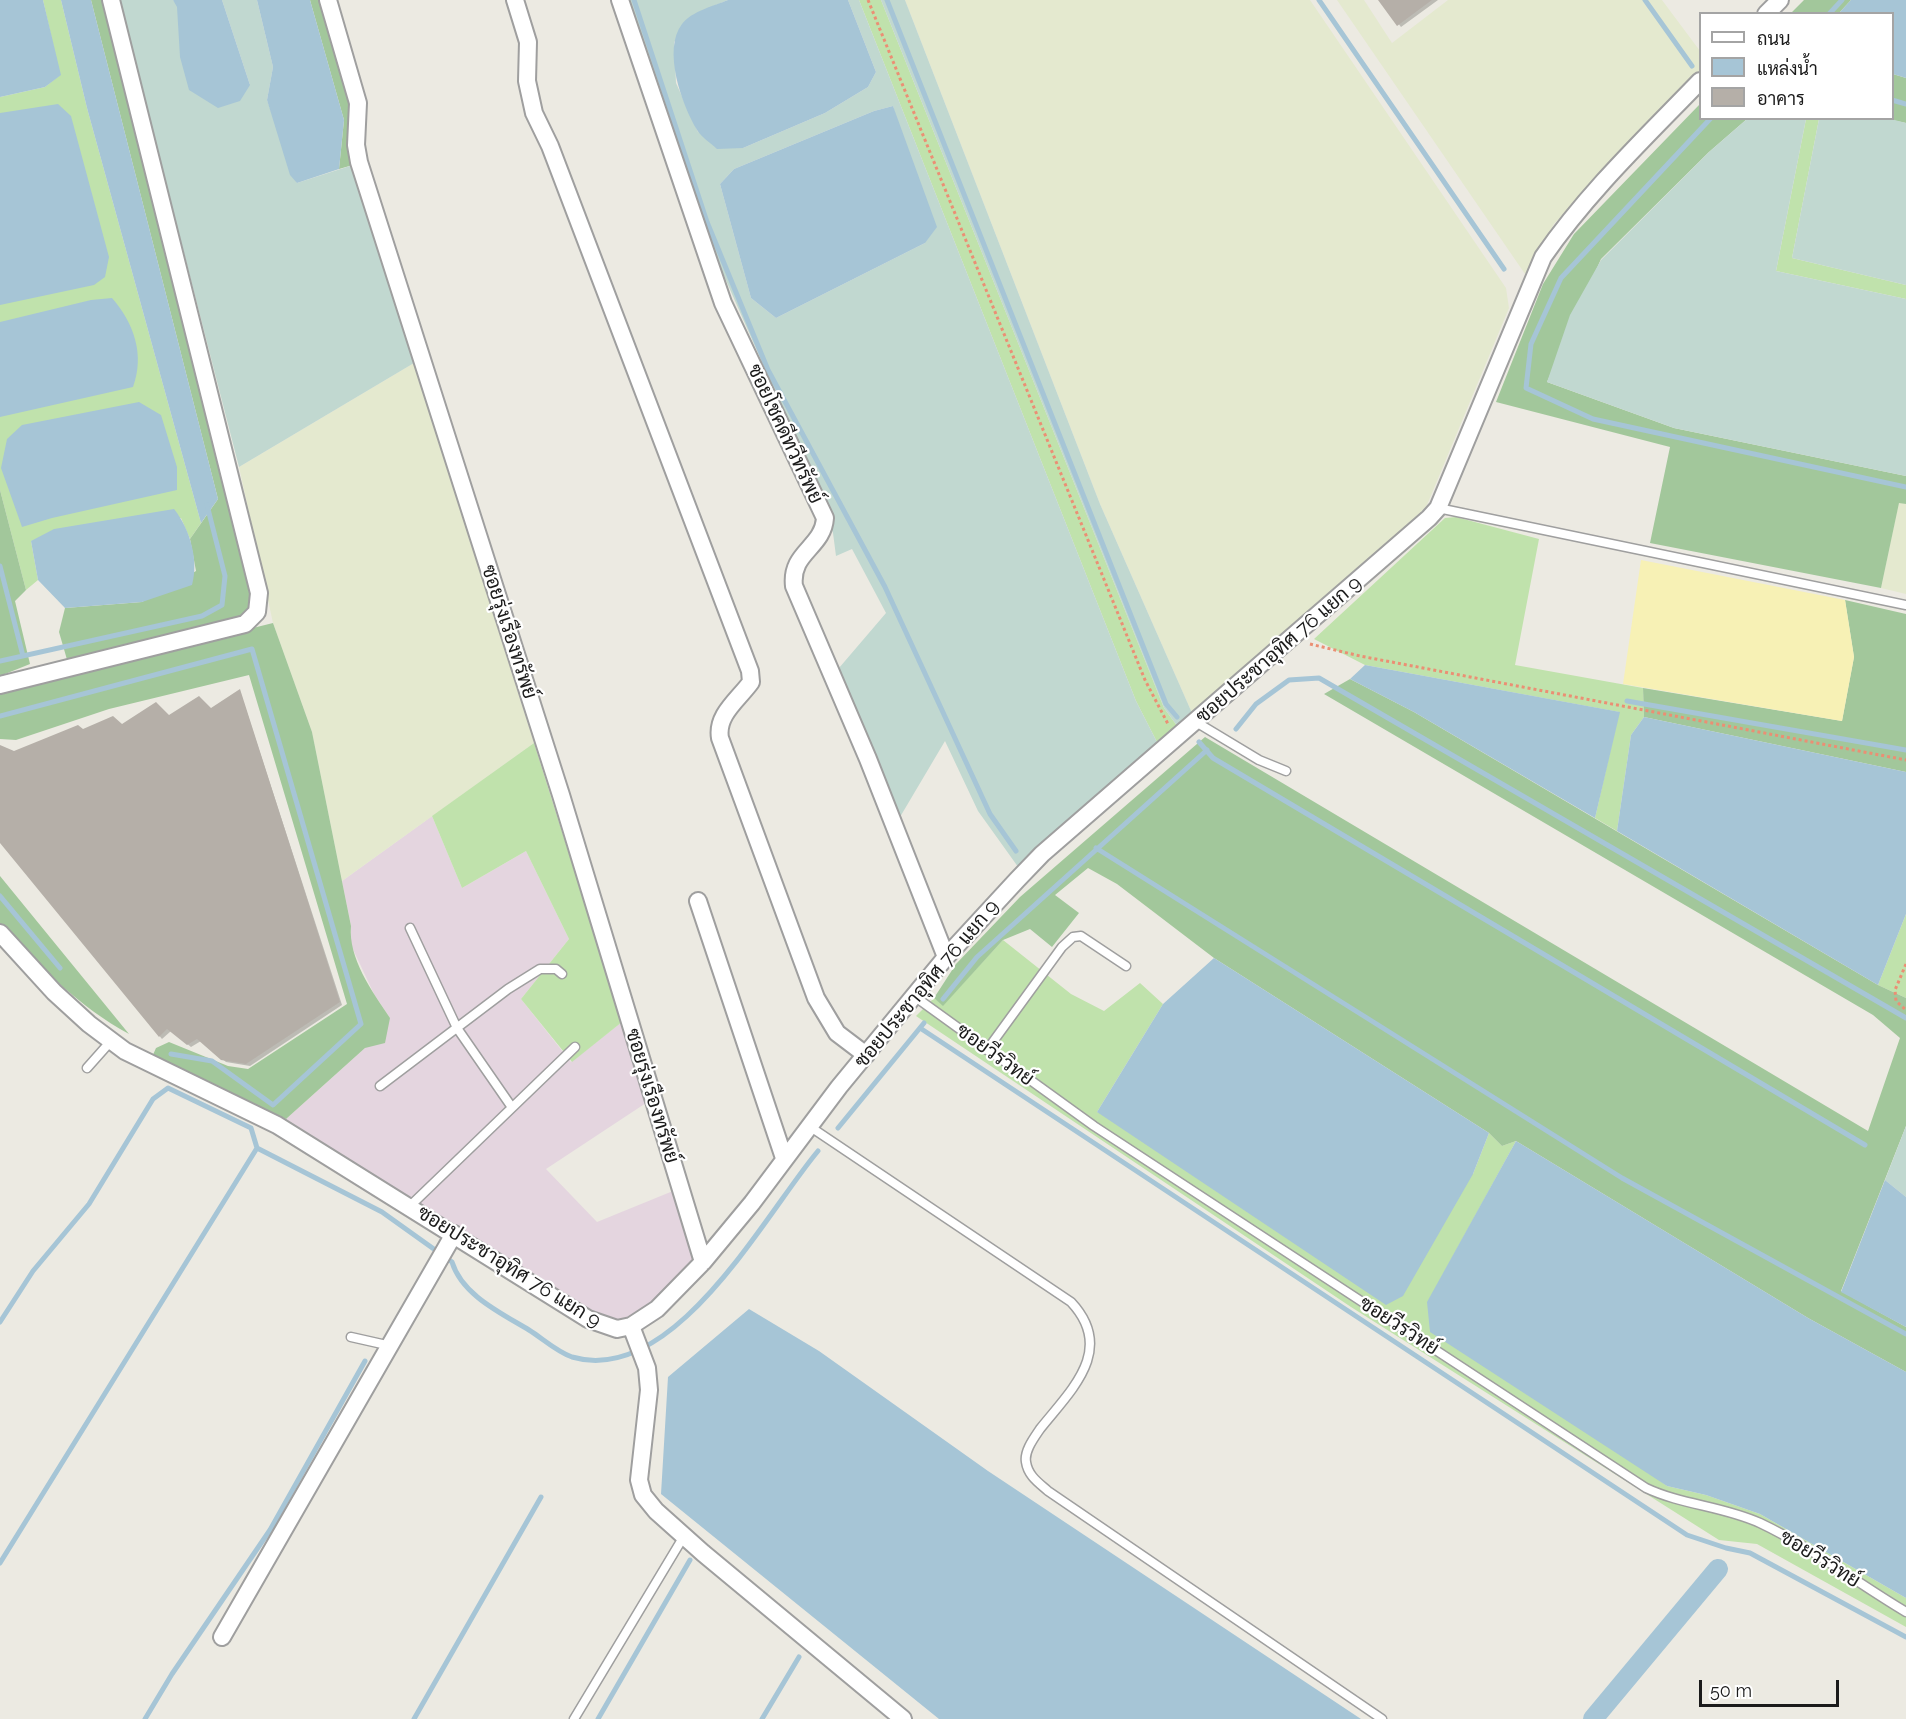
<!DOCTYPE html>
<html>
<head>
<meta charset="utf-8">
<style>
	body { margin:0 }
	#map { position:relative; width:1906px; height:1719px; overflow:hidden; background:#eceae2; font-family:Raleway,Sarabun,sans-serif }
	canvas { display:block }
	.legend { position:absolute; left:1699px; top:12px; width:195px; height:108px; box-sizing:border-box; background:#fff; border:2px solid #a4a4a4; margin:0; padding:8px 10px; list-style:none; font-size:18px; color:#1b1b1b }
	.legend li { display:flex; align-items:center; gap:12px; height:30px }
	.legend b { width:30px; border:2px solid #a4a4a4 }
	.scale { position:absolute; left:1699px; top:1680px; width:140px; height:27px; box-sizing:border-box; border:3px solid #1b1b1b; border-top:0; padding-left:8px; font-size:18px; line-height:21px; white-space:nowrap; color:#1b1b1b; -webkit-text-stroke:4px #fff; paint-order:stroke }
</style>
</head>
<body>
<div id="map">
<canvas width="1906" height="1719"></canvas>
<ul class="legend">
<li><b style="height:8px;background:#fff"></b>ถนน</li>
<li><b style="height:16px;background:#a6c5d6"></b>แหล่งน้ำ</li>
<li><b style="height:16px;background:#b5afa8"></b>อาคาร</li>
</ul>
<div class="scale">50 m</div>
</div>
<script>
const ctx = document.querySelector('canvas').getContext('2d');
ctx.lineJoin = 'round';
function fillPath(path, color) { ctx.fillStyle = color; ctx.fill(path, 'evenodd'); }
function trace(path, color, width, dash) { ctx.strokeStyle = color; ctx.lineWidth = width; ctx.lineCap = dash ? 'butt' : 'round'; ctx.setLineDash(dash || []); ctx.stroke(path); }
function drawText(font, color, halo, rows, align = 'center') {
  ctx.font = font + ' Raleway,Sarabun,sans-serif'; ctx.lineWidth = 4.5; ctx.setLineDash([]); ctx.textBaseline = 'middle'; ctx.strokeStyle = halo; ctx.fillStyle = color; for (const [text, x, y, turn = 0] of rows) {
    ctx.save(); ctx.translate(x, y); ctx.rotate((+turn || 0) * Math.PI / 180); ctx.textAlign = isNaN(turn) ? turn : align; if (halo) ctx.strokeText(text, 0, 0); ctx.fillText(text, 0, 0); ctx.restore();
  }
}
fillPath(new Path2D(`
	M432,816L462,888L526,851L569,939L521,999L571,1062L622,1022L646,1103L546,1169L597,1222L673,1191L694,1261L649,1309L627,1322L605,1320L286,1119L365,1048L390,1018L374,994L350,943L351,926L342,881Z`), '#e4d5df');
fillPath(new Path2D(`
	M905,0H1310L1506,288L1509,308L1427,505L1414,520L1192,713L1100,504Z
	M1337,0H1364L1392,43L1448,0H1662L1700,51V70L1554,224L1525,274Z
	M414,363L534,743L342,881L312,732L273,623L239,467Z
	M1899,502L1906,504V594L1881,588Z`), '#e4e9cf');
fillPath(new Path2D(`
	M43,0H61L87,108L201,523L190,539L181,518L31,541L38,580L26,590L0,490V97L45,87L60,75Z
	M859,0H881L1164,708L1178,727L1165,743L1157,742L1136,701Z
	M1806,119H1819L1792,258L1906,285V299L1776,271Z
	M1456,517L1539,539L1515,665L1643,688L1644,717L1631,735L1617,831L1595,818L1619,712L1365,665L1314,639L1445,518Z
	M534,743L622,1022L572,1062L521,999L569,939L526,851L462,888L432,816Z
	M1906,914V998L1878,985Z
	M1003,940L1071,994L1104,1011L1140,983L1163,1004L1097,1112L1473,1174L1489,1133L1502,1146L1516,1141L1428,1302L1667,1486L1706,1495L1760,1514L1906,1598V1627L1757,1544L1719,1540L1351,1307L916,1016L934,998L943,1005Z`), '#c0e2ac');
fillPath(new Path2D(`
	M91,0H106L254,594L252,608L240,620L68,663L59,632L65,608L142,602L196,571L190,539L218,499Z
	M310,0H325L355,109L353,165L339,169L344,120Z
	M1804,0H1851L1839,13H1791Z
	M1893,74L1906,78V123L1887,119L1892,118Z
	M1700,104V118L1747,119L1709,152L1601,259L1547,382L1674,428L1906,476V504L1899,503L1881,588L1650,543L1670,447L1496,402L1543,284L1574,234Z
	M0,490L26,590L15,601L30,664L0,676Z
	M1845,600L1906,614V772L1644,717L1643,688L1842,721L1854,657Z
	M273,623L312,732L351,926C348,958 372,991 390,1018L385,1043L365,1048L286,1119L152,1057L156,1048L169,1042L228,1066L248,1069L347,1004L249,675L109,709L16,740L0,739V691Z
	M1350,679L1414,712L1878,985L1906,998V1126L1841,1291L1906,1327V1372L1808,1318L1516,1141L1502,1146L1489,1133L1214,958L1117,884L1088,868L1055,895L1079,913L1052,947L1030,929L1003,940L943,1006L934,998L956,964L1020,897L1205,737L1868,1131L1900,1038L1873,1015L1324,694Z
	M0,876L129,1034C79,1007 38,965 0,923Z`), '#a2c79b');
fillPath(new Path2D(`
	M119,0H173L250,85L222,0H257L273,67L267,100L297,183L353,165L414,363L239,467Z
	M622,0H728L699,12L674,42L676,83L698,132L743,148L825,113L868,87L876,72L848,0H859L1136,701L1157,742L1165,743L1021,871L978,811L945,741L900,817L839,668L886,613L852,549L836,556L833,533L817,487L706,235ZM893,106L925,243L776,318L751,298L720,184L734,169L874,111Z
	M881,0H905L1100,504L1192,713L1178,727L1164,708Z
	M1887,118L1906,123V285L1792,258L1819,119Z
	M1747,119H1806L1776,271L1906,299V476L1674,428L1547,382L1570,315L1601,260L1709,152Z
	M1906,1126V1197L1885,1180Z`), '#c1d8d0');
fillPath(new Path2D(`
	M1641,560L1845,600L1854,657L1842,721L1623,684Z`), '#f7f1b5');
fillPath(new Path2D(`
	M0,0H43L61,75L45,87L0,97Z
	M61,0H91L218,499L201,523L87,108Z
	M173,0H222L250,85L240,101L218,108L189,90L180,57L177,7Z
	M257,0H310L344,120L339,169L297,183L290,175L267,100L273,67Z
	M728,0H848L876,72L868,87L825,113L743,148L717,149C711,143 701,137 697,130C682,105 662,50 682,24C692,11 714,6 728,0Z
	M1851,0H1906V78L1893,74L1892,14L1839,13Z
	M58,104L71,116L109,257L105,277L94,285L0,305V113Z
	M893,106L937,227L925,243L776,318L751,298L720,184L734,169L874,111Z
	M112,298C134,323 145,355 133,387L0,417V322L91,300Z
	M139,402L161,415L177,467V490L52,518L22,527L1,468L7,439L22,425Z
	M174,509C190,529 199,560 192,585L142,602L65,608L38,580L31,541L54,529Z
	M1365,665L1620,712L1595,818L1414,712L1350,679Z
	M1644,717L1906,772V914L1878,985L1617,831L1631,735Z
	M1214,958L1489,1133L1473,1174L1403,1296L1386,1305L1097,1112L1163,1004Z
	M1516,1141L1808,1318L1906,1372V1598L1760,1514L1706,1495L1667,1486L1430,1332L1427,1302Z
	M1885,1180L1906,1197V1327L1841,1292Z
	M749,1309L819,1351L988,1471L1361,1719H939L661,1494L668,1377Z`), '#a6c5d6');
fillPath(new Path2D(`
	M1380,0H1438L1401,27Z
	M240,691L342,1005L250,1066L226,1062L201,1041L191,1047L171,1031L162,1039L0,841V747L14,753L82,731L211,710Z`), '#0003');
trace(new Path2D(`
	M634,0L707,222L768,370L885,587L990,814L1016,851
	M887,0L1166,704L1177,717
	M1319,0L1504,269
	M1645,0L1692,66
	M1829,14L1842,0
	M1892,100L1906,104
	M1711,118L1561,278L1531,344L1526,388L1593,419L1906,487
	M0,566L23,656
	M0,661L202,616L222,605L225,576L207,505
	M1627,701L1906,750
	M0,716L252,649L361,1024L273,1105L212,1061L171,1054
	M1236,729L1256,704L1289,680L1319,678L1906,1018
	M1199,742L1213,758L1865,1145
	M1096,848L1622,1178L1906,1334
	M0,896L60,968
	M943,999L977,957L1207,750
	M920,1028L1687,1535L1726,1548L1750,1553L1906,1637
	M838,1128L924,1023
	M0,1322L33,1271L89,1204L153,1099L168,1088L251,1128L257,1148L382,1212L452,1262C462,1295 501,1313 529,1330C542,1338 557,1352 572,1357C674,1387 765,1214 818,1151
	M0,1563L257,1148
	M145,1719L172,1674L270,1530L365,1361
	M414,1719L541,1497
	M598,1719L690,1560
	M762,1719L799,1657`), '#a6c5d6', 5);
trace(new Path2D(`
	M1593,1719L1718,1569`), '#a6c5d6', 20);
fillPath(new Path2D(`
	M1378,0H1432L1397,26Z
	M240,689L340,1002L246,1064L221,1060L197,1039L187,1045L167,1029L159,1037L0,843V745L14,751L78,725L83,729L113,716L122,724L156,702L169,715L199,696L211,708Z`), '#b5afa8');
const service = new Path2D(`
	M1438,508L1906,605
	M1196,722L1259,760L1286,771
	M410,928L457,1028L511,1106
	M914,996L1094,1126L1646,1488C1682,1505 1723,1506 1760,1523C1811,1547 1857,1583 1906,1612
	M987,1050L1062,947L1073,937L1081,936L1126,966
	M87,1068L111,1041
	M380,1086L508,989L540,969H556L562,974
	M809,1126L1071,1302C1116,1350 1071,1390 1040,1429C1034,1438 1024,1451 1026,1462C1028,1476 1039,1483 1048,1491L1382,1719
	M410,1206L575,1047
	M351,1337L391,1346
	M574,1719L684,1536`);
const minor = new Path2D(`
	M328,0L358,103L356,145L359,162L561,795L703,1262
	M515,0L528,42L527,81L534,113L550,146L750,671L751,682C738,700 716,715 720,738L816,998L837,1033L866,1055
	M620,0L723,303L825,518C823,548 790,552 794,586L868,759L946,957
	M1766,14L1780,0
	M0,685L245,624L257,612L259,593L111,0
	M698,901L784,1158
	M0,933L54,992L89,1024L125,1051L277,1125L588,1319L617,1329L631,1326L657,1309L703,1262L752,1203L839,1087L946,957L1017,880L1042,854L1429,518L1438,508L1543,257C1588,192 1645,138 1700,81
	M631,1326L647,1368L649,1390L639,1480L643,1495L656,1511L703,1553L903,1719
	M222,1637L454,1234`);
trace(service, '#9f9f9f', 11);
trace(minor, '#9f9f9f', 20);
trace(new Path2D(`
	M868,0L1145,680L1168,724
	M1310,644L1360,656L1906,760
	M1906,964L1895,990L1896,1001L1906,1010`), '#eb8f74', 3, [3, 3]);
trace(service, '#fff', 8);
trace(minor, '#fff', 16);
drawText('20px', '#1b1b1b', '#fff', [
	["ซอยโชคดีทวีทรัพย์",785,434,65],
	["ซอยรุ่งเรืองทรัพย์",509,632,72],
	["ซอยประชาอุทิศ 76 แยก 9",1279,650,-41],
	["ซอยประชาอุทิศ 76 แยก 9",927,984,-50],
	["ซอยวีรวิทย์",995,1055,36],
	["ซอยรุ่งเรืองทรัพย์",652,1096,73],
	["ซอยประชาอุทิศ 76 แยก 9",509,1267,32],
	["ซอยวีรวิทย์",1399,1326,33],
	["ซอยวีรวิทย์",1820,1559,32]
]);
</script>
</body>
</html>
